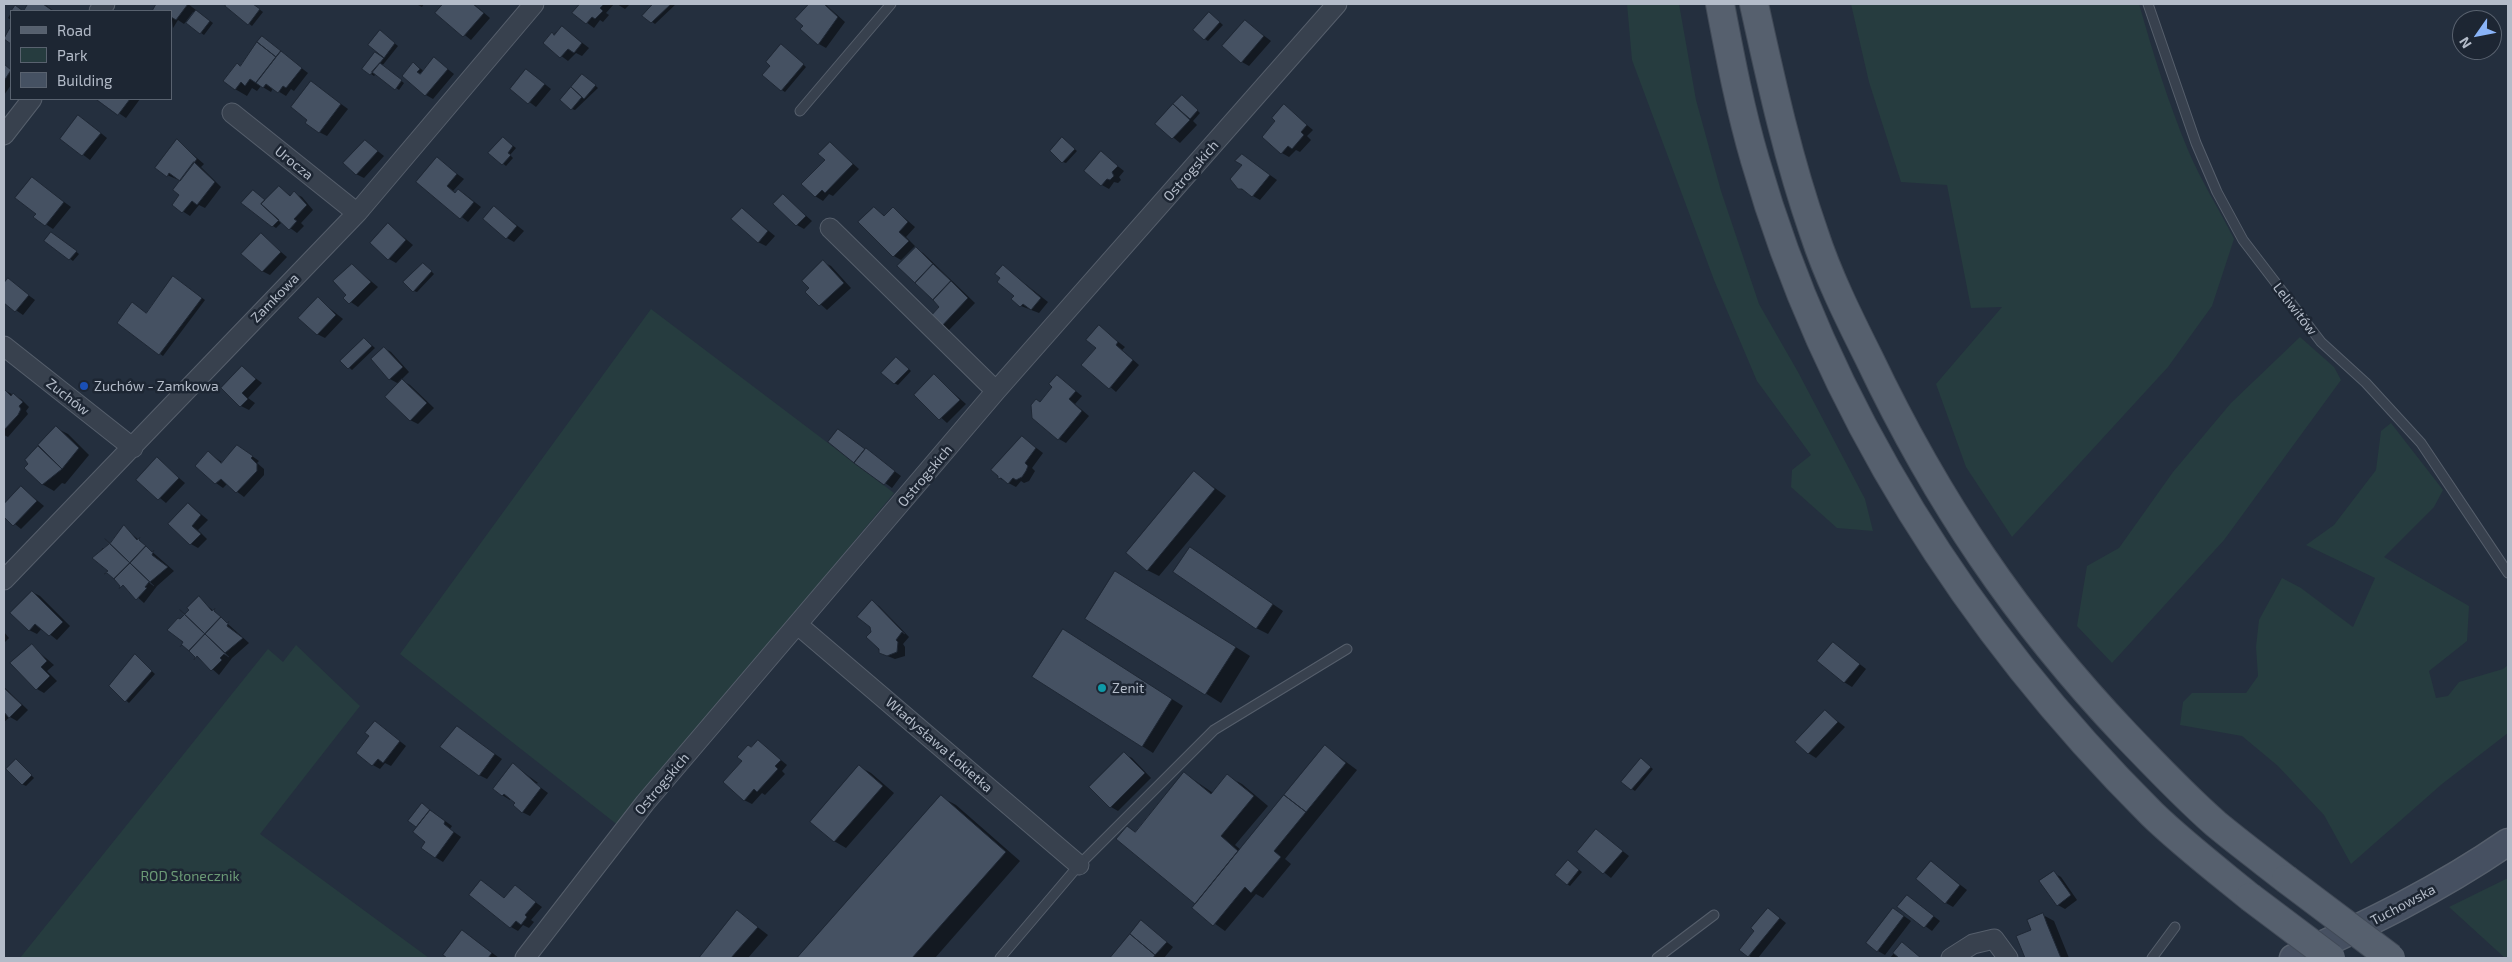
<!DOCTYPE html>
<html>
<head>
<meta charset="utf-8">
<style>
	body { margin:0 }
	#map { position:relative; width:2512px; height:962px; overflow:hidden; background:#242f3e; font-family:"Exo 2",sans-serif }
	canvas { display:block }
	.frame { position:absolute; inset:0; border:5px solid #b4bcc9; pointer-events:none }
	.legend { position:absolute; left:10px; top:10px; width:162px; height:90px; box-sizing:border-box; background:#1d2633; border:1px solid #59626f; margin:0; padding:6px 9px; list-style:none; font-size:15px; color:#b4bcc9 }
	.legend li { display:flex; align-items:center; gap:10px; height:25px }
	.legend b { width:25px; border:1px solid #59626f }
	.north { position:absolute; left:2452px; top:10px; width:50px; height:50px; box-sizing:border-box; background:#1d2633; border:1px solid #59626f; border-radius:50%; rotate:237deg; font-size:14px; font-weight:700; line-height:20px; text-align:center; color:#b4bcc9 }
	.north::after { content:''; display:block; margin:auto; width:18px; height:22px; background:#8ab4f8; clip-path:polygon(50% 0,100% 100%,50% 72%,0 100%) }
</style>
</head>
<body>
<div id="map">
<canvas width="2512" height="962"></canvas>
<div class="frame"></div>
<ul class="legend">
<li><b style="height:6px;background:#56606e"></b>Road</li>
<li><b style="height:14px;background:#263c3f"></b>Park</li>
<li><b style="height:14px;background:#455162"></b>Building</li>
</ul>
<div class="north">N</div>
</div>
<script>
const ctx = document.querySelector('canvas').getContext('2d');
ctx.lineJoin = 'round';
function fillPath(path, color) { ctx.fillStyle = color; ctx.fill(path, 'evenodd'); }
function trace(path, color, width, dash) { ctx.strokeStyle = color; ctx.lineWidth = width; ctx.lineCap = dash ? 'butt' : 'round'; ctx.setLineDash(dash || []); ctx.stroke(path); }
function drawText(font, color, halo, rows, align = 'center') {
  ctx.font = font + ' "Exo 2",sans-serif'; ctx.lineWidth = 5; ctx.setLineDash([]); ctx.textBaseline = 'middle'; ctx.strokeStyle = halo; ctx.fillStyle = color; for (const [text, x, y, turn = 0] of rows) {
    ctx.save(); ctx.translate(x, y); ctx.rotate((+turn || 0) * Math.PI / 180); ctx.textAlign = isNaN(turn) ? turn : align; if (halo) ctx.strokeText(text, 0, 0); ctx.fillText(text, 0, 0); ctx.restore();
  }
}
fillPath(new Path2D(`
	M1627,4H1679L1696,100L1721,191L1759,304L1798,372L1865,499L1873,531L1837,528L1791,487L1792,470L1811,455L1757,381L1714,280L1632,60Z
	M1851,4H2139C2153,53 2168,102 2188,150C2201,181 2219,209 2234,239L2212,306L2168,367L2012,537L1966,467L1936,384L2002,307L1971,308L1947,185L1901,182L1869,82Z
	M651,309L894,493L619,826L400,654Z
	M2300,337L2334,367L2341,380L2224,540L2112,663L2077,626L2087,566L2119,548L2173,472L2231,403Z
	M2391,423L2443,490L2434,507L2384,557L2469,606L2467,641L2429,671L2436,698L2448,696L2459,682L2503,669L2508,665V733L2442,784L2351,864L2324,815L2278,766L2242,736L2180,725L2183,702L2192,693H2246L2258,676L2256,647L2259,620L2282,578L2301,588L2353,627L2375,578L2306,545L2334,525L2376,470L2381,431Z
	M296,645L360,706L260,834L429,958H20L268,649L283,662Z
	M2508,878V958H2505L2449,907Z`), '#263c3f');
fillPath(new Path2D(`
	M30,4H44L54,11H24Z
	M158,4H188L213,23L204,35L187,23L195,13L193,12L184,24L178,20L173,28L171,11H153Z
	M229,4H252L263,12L252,26L227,6Z
	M416,4H424L422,7Z
	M444,4H474L490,18L471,40L437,13Z
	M582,4H614L606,13L609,15L603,22L600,20L594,28L574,13Z
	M617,4H630L625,9Z
	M655,4H676L655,24L644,16Z
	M811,4H825L845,22L826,48L819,44L797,19Z
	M11,13V20L8,18Z
	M1213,16L1223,25L1208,41L1205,39Z
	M1245,21L1271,41L1249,66L1242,62Z
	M562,27L589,48L582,56L576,53L568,61L544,43Z
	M383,34L398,46L382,66L404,83L399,90L376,74L374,76L364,69L377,52Z
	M262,38L308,73L294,91L291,89L286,96L273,88L271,92L261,86L257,91L252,88L247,96L235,89L237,64L241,67Z
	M785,48L806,67L785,92L782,90Z
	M435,59L454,74L433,99L426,95L414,64L424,71Z
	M4,64L11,70V85L4,95Z
	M527,70L551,89L536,107L511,88Z
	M586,77L598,88L575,110L572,109Z
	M311,82L348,109L327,136L319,132L309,119Z
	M1182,96L1200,113L1193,121L1197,125L1180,143L1157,124Z
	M98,99H140L126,118Z
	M1284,106L1313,130L1307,136L1311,140L1300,152L1296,150L1289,157L1282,153L1277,121Z
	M86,121L107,138L90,160L61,138Z
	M503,138L516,148L510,155L513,158L506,166L490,153Z
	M1063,139L1077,151L1066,163L1063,162Z
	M177,141L204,164L201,167L221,187L205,208L199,205L190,216L173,205L181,195V181L167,175Z
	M365,141L384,156L364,178L356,174Z
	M830,143L859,169L833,196L829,194L823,201L815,196Z
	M1101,153L1124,171L1119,177L1121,180L1118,183L1114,182L1109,189L1102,185Z
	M437,159L464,179L453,191L456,193L459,190L466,195L481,207L468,222L418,182Z
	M1249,160L1277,180L1260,200L1236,186L1244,165Z
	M32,178L71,207L53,229L35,217L37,213Z
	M280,188L291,196L294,193L302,197L313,210L301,223L304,226L297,233L282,222L276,228L273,226L254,191L266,201Z
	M783,195L812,221L804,229L797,225Z
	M494,207L524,231L514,242L507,238Z
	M874,208L885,216L893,208L915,227L906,237L915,246L901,260L894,256Z
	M742,209L775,236L766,246L758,242Z
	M388,224L413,245L396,263L389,259Z
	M55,235L79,254L73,261L46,241Z
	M261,235L287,257L270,275L262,271Z
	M916,249L923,253L975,303L948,331L941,327V307Z
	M823,262L831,266L851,288L827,310L807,292Z
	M424,264L434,274L417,292L414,291Z
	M352,265L378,287L358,307L345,298L348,295Z
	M1004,267L1048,302L1039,313L1021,306L1016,296L1001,278Z
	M176,279L205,300L163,356L118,323L146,314Z
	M8,280L35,300L23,315L4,302V285Z
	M318,299L343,319L325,338L317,334Z
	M1099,327L1125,347L1122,350L1139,365L1116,392L1083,363L1098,348Z
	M365,339L375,348L352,370L342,361Z
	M384,348L391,352L409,372L401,380L410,385L434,408L418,424L410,420L399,384L390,379Z
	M899,360L911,371L898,385L894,383Z
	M242,368L262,383L248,398L255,403L249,410L241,406Z
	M934,376L966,404L947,423L916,395Z
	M1057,376L1082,396L1075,404L1089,416L1066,443L1059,439L1041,403L1054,387Z
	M4,390L21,399L29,407L26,411L28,414L8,437L4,435Z
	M56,428L68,434L89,455L65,484L62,483L54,491L42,484L26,460Z
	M839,430L901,476L892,488L829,442Z
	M1022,437L1043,453L1032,468L1035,471L1029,481L1024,483L1021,481L1016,487L999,478Z
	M245,451L259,461L257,463L264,469V475L244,497L227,484L223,488L216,483L196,466L209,453L223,463Z
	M157,459L185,483L166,503L138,480Z
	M1194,473L1226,496L1159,576L1147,570Z
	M21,487L44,506L21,529L4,515V506Z
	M189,504L208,520L198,530L207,539L198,548L191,544Z
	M124,527L174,571L157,586L144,603L94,558L103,548L106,549Z
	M1201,555L1283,611L1268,634L1256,628Z
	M1131,581L1250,656L1221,703L1087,619Z
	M32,592L40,596L70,626L57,640L42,628L37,634L29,630Z
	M199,598L249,643L232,658L219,675L169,630L185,616Z
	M872,602L879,606L909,637L903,644L905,647V656L895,659L880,653L872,632Z
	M4,632L9,638L4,643Z
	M1074,637L1183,706L1153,753L1142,746Z
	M1834,644L1866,669L1852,687L1844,682Z
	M32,646L54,665L47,671L57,681L44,693L37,689Z
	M135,656L155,674L129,703L110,686Z
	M4,687L28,710L17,721L10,717L4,722Z
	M1826,712L1845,727L1816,758L1808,753Z
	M382,727L406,746L391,766L385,763L380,769L373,765L371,736Z
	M464,732L502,759L487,779L479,775Z
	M758,741L787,765L782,771L785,774L765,795L762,793L752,804L744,800V761Z
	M1326,747L1357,770L1285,859L1291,864L1263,898L1256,894L1225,931L1193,908L1196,904L1128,828L1136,832L1184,773L1213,793L1227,776L1242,784L1268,806L1235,845L1241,850Z
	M1124,754L1132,758L1151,778L1118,811L1111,807Z
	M17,761L34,778L26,786L22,784Z
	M1644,762L1653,769L1635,791L1632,789Z
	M514,765L538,783L536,784L548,793L530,816L522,812L511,798L510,800L502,795Z
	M860,767L871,773L894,793L846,848L834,841L812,822Z
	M941,797L956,805L1020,861L935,958H799Z
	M426,807L452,826L450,829L461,837L443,862L435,857L418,827L410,821Z
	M1597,831L1629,856L1611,878L1579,852Z
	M1931,862L1967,890L1953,907L1946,903Z
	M1571,863L1582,872L1570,886L1567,884Z
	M2054,873L2061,877L2077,900L2065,909L2058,905Z
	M481,882L505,899L515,887L542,907L531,920L534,922L529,928L523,925L518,931L511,927Z
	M1914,901L1940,921L1932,931L1899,907Z
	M1894,909L1911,921L1885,955L1878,951Z
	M738,912L768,935L748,958H700L729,925Z
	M1775,914L1786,923L1758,958H1752L1741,950Z
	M2043,915L2054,921L2069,958H2027L2018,937L2033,931Z
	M1142,922L1173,947L1164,958H1111Z
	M470,936L499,958H449L445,955Z
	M1902,944L1905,946L1920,958H1890Z`), '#0007');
const building = new Path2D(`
	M28,4H43L53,11H11L15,5L23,11Z
	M188,4L176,20L171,17V11H152L156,4Z
	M227,4H253L260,9L248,25L225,6Z
	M443,4H473L484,13L463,37L435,13Z
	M580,4H604L600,8L603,11L595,19L592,17L586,24L572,13Z
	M653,4H671L651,23L642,16Z
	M809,4H824L838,17L818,45L800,29L803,26L795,19Z
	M196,10L210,21L200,34L186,23Z
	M1209,12L1220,22L1204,40L1193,30Z
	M1245,20L1264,36L1241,63L1222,46Z
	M11,26V44L4,39Z
	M562,26L582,43L574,53L568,49L560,58L543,43L552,32L554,35Z
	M380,30L395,43L384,58L368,45Z
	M262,36L281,51L276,57L257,42Z
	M257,42L276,57L256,83L250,79L245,86L241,82L235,90L223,81L237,63L240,66Z
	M781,44L804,64L781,91L762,75L770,66L766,62Z
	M281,51L302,68L286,88L283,86L278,93L266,84L263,88L256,83Z
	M375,52L384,58L370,75L362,69Z
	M434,57L448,69L425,96L402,76L413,62L420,69L417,72L420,74Z
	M380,63L402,80L395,90L372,72Z
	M4,64L11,70L4,81Z
	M526,69L545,84L528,104L510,89Z
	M582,74L596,85L584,99L571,87Z
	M311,81L341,104L319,133L305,123L307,120L291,107Z
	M571,87L582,97L571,110L560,100Z
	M1182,95L1198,110L1190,119L1173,104Z
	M96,99H130L118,115Z
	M1173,104L1190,120L1172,139L1155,124Z
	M1284,104L1307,125L1301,132L1304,135L1292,149L1288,146L1281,154L1262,137L1275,121L1272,118Z
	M78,115L101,133L82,156L60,139Z
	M503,137L513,146L508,153L511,155L502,165L488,153Z
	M1062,137L1075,149L1062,163L1050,151Z
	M177,139L197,159L180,181L169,173L167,177L155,168Z
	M365,140L378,151L356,175L343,163Z
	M830,142L853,164L825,193L822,190L815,197L801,184L825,160L818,154Z
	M1101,151L1118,166L1112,172L1114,176L1110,180L1107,179L1101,186L1084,171Z
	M1242,154L1270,175L1252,197L1242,189H1238L1230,179L1242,165L1235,161Z
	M437,157L457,174L447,186L455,193L458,189L474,202L460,219L416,182Z
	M194,162L215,182L197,205L192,201L182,213L172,205L179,195L173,190Z
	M32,177L64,202L45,226L33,217L36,214L15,198Z
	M279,186L290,196L294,191L307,205L294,219L297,221L289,230L261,204Z
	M253,190L265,200L261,204L279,220L272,227L241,203Z
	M783,194L806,216L796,226L773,204Z
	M494,206L517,226L506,239L483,219Z
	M874,207L884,216L893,207L908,222L899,232L909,241L893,257L858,222Z
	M742,208L768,231L758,243L731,219Z
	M388,223L406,240L388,260L370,243Z
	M51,232L77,251L69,260L44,241Z
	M261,233L281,252L262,272L241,254Z
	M916,247L933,264L915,283L897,266Z
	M823,260L844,283L819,306L805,292L809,288L802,281Z
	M423,263L432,271L413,292L403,282Z
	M352,264L371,282L349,304L343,298L346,295L333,281Z
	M933,264L951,281L933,300L915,283Z
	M1003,265L1041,298L1031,310L1023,304L1020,307L1011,299L1014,296L997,282L1000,278L995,274Z
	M173,276L202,298L159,355L117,323L132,302L146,313Z
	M8,278L29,295L15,312L4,303V283Z
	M951,281L968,298L940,328L929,318L939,307L933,300Z
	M318,297L336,315L317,335L298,318Z
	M1099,325L1118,342L1116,345L1133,360L1109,389L1081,365L1096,348L1086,340Z
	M364,338L372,346L348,369L340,361Z
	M384,347L403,367L389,380L371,359Z
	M896,357L909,369L894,384L881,373Z
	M242,366L256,379L242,393L248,399L240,407L221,388Z
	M934,374L960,400L939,420L914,395Z
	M1057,375L1076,391L1069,399L1082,411L1058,440L1032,418L1031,405L1036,399L1040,402L1052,387L1049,384Z
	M402,379L427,403L410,421L385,397Z
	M4,389L11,396L13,393L23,402L19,406L21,409L18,415L4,430Z
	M56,426L79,448L62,469L38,445Z
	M838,429L865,449L854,463L828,442Z
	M1022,436L1036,448L1025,463L1028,466L1026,471L1022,477L1016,480L1013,478L1008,484L1001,478L998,479V476L991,470Z
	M237,445L253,456L251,458L257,464V471L236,493L221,479L215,484L195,466L208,451L221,463Z
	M38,446L62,469L42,485L24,468L28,464L25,460Z
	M866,448L895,471L884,485L854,463Z
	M157,457L179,478L158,500L136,480Z
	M1194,471L1215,489L1147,571L1126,553Z
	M21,486L37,501L13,526L4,517V504Z
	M188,503L201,515L192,526L201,534L190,545L168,524Z
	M124,525L137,540L140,537L139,540L146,546L130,563L105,539L110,543Z
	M105,539L130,563L114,579L107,573L104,574L108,571L92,558L109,544Z
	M146,546L152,552L154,550L152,555L168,567L150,582L154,586L130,563Z
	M1190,547L1273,604L1256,629L1173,572Z
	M130,563L154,586L149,582L145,587L147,588L136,600L123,585L119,589L120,586L114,579Z
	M1115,571L1236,647L1205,695L1085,619Z
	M32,591L63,622L49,636L35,624L29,631L10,613Z
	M199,596L212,611L215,608L214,611L221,617L205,634L180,610L185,614L189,610L187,608Z
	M872,600L905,634L902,632L896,640L898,642L897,652L887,656L879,653V649L866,637L871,632L870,627L857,617Z
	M180,610L205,634L189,651L182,645L180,647L183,642L167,630L178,618L180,619L184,615Z
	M221,617L227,623L229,621L227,626L243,638L225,653L229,657L205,634Z
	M1063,629L1172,699L1142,747L1032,677Z
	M205,634L229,657L224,654L220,658L222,660L211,671L197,656L194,660L195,657L189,651Z
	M1833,642L1860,664L1844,683L1817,661Z
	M32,644L47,661L41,667L50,676L36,690L10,663Z
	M135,654L152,671L125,702L109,686Z
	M4,688L22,705L9,718L4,712Z
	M1825,710L1838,722L1808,754L1795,742Z
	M375,721L400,741L383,763L378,759L372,766L356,753L369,736L365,733Z
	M457,726L495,754L479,776L440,747Z
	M758,740L781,760L775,766L778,769L757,792L754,789L744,801L723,782L742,761L737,757L748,745L751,747Z
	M1325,745L1346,763L1306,812L1284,795Z
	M1124,752L1145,773L1110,808L1089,787Z
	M1641,758L1651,767L1631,790L1621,782Z
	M16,759L32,775L22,785L6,769Z
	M513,763L541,788L522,813L513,805L515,803L504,794L502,796L493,789Z
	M859,765L883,786L834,842L810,822Z
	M1184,772L1211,794L1227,774L1254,796L1221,836L1238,851L1195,904L1116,839L1127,826L1135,832Z
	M941,795L1006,852L912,958H797Z
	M1284,795L1306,812L1274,851L1281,857L1251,893L1245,887L1213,926L1192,908Z
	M422,803L430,810L416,827L408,821Z
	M430,810L445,821L444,824L454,832L435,858L421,848L425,842L413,832Z
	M1596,829L1623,851L1603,874L1577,852Z
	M1568,860L1579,870L1567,885L1555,875Z
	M1931,861L1960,885L1945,904L1916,879Z
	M2054,871L2071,895L2057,906L2039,881Z
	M481,880L504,898L515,885L536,902L525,915L527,917L521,925L516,921L510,928L469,895Z
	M1907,895L1934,916L1924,928L1897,907Z
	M1768,908L1780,918L1748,957L1739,950L1754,931L1751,928Z
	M1893,908L1904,916L1877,952L1866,943Z
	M737,910L758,927L731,958H699Z
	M2043,913L2047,924L2061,958H2025L2016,936L2031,930L2027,920Z
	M1141,920L1167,942L1155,955L1130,934Z
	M462,930L492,953L488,958H447L443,955Z
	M1130,934L1155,955L1153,958H1110Z
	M1902,942L1921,958H1899L1893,953Z`);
fillPath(building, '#455162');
trace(building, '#1f2835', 1);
const service = new Path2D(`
	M2148,4L2196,143L2217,192L2243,240L2321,342L2366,383L2421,443L2508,573
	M800,111L891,4
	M1000,958L1079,865L1214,730L1347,649
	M1657,958L1714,915
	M2152,958L2175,927`);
const minor = new Path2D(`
	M99,11L105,4
	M232,113L357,213
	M4,135L32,99
	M830,228L996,391
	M4,346L133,448
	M4,580L357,213L534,4
	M798,625L1079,865
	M525,958L645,803L996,391L1337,4
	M1951,958L1973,944L1994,939L2008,958`);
const secondary = new Path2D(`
	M2293,958C2368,924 2440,889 2508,842`);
const primary = new Path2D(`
	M1720,4C1730,56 1740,109 1755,160C1826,408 1970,633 2152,814C2183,844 2217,870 2250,897
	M1754,4C1771,81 1788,159 1814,233C1828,276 1849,318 1869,358C1937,501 2017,620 2126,735C2155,765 2184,796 2216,824C2239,843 2263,861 2286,879`);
trace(service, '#565f6c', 11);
trace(minor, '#565f6c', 21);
trace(secondary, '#565f6c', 29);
trace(primary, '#414a57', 30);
trace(service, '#38414e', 9);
trace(minor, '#38414e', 19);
trace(secondary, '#465061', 26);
trace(primary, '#56606e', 28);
const primaryBridge = new Path2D(`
	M2286,879L2391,958
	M2250,897L2331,958`);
trace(primaryBridge, '#414a57', 30, []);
trace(primaryBridge, '#56606e', 28);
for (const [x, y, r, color] of [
	[84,386,5,"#1a4fb4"],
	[1102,688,5,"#0f9aa8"]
]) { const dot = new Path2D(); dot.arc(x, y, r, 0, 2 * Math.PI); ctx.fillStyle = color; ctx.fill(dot); trace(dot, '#1d2633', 2); }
drawText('14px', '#b4bcc9', '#1d2633', [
	["Urocza",294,163,39],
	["Ostrogskich",1191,171,-49],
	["Zamkowa",275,298,-46],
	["Leliwitów",2295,309,52],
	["Zuchów",68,397,38],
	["Ostrogskich",925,476,-50],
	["Władysława Łokietka",939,745,41],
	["Ostrogskich",662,784,-50],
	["Tuchowska",2403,905,-28]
]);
drawText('14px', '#b4bcc9', '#1d2633', [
	["Zuchów - Zamkowa",94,386],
	["Zenit",1112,688]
], 'left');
drawText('14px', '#6b9a76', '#1d2633', [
	["ROD Słonecznik",190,876]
]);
</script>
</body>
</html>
